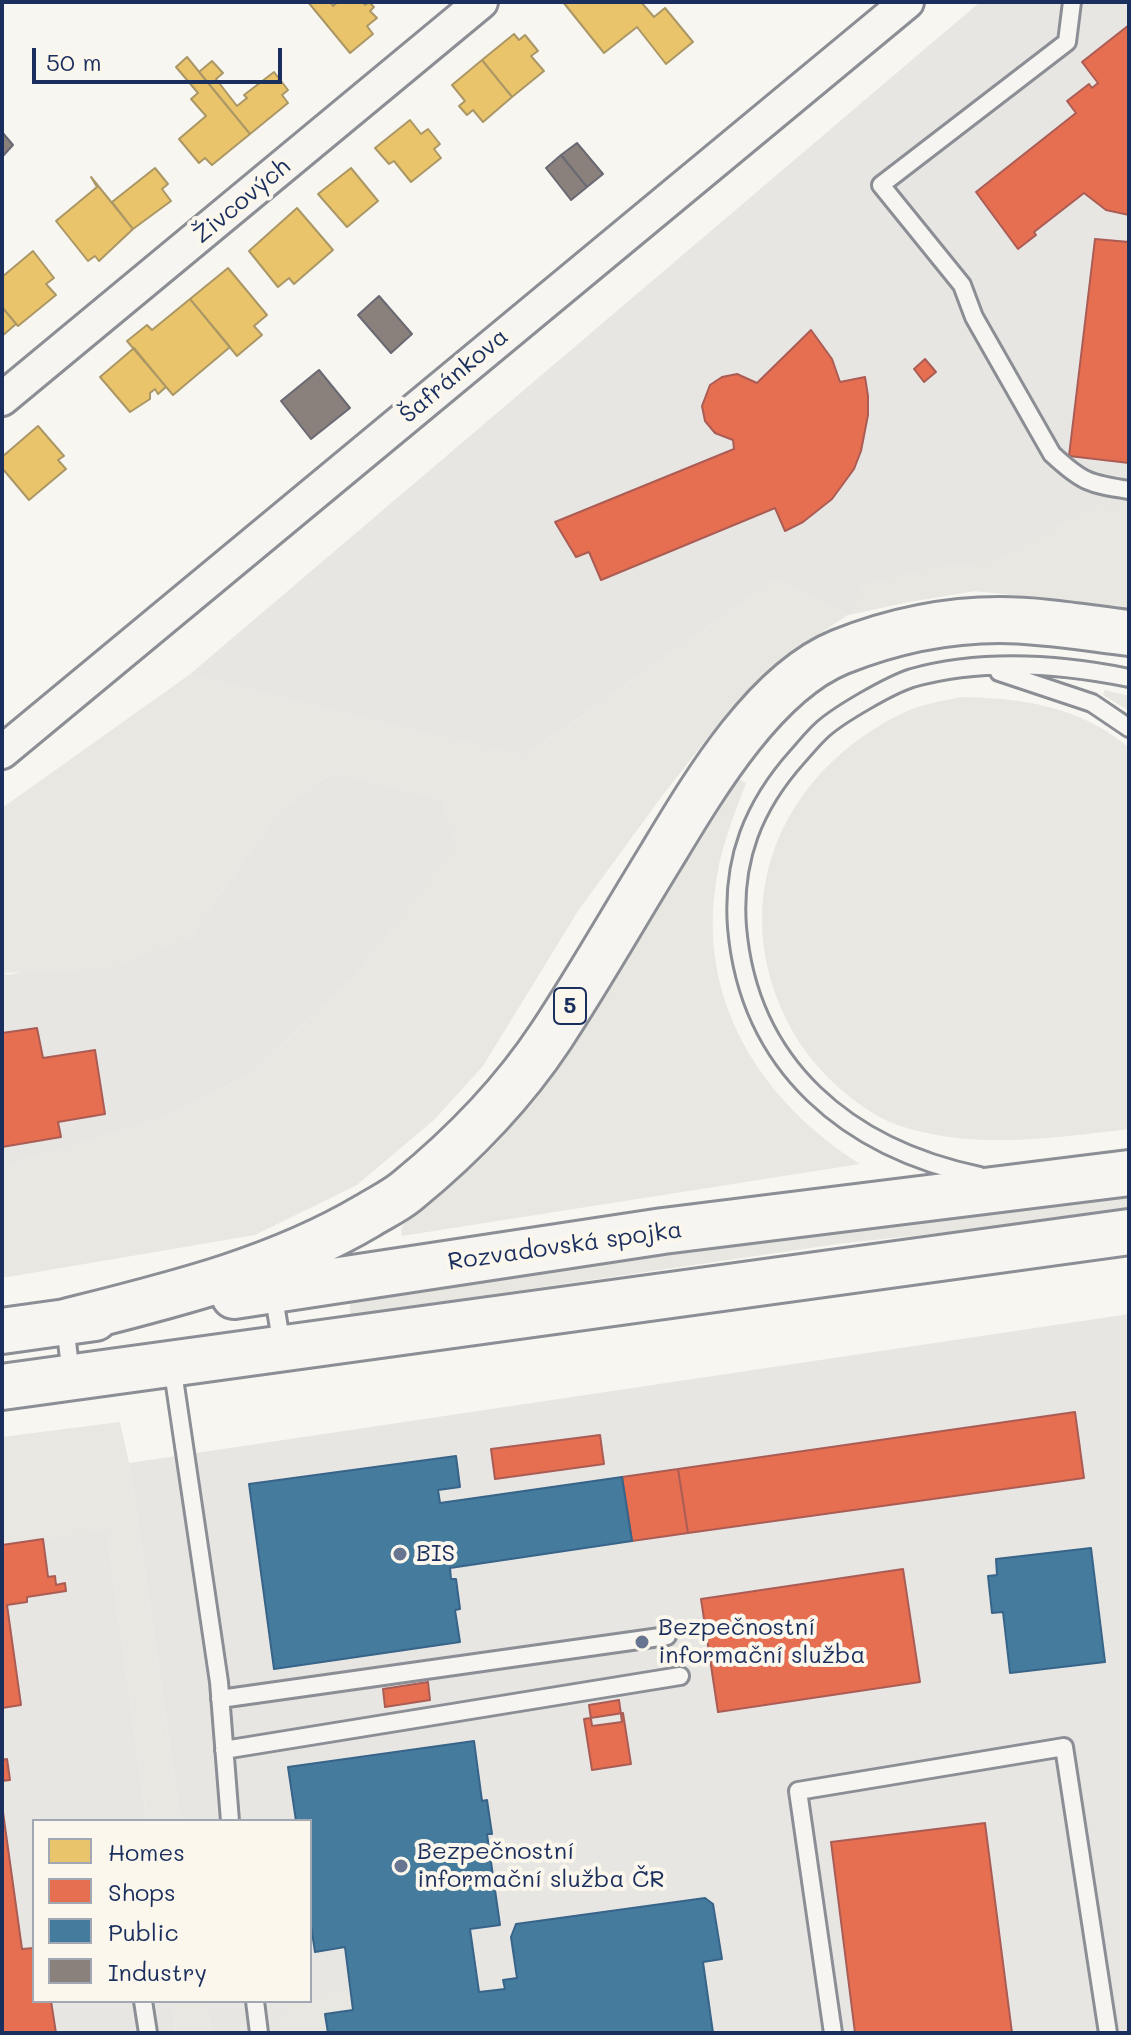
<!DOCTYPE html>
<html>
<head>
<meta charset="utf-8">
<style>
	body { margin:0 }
	#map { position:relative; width:1131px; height:2035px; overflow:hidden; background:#f8f6f0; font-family:Mali,sans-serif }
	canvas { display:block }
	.frame { position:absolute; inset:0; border:4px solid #1b2f5e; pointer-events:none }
	.legend { position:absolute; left:32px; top:1819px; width:280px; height:184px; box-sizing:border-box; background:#fbf7ec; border:2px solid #a1a7b3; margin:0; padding:10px 14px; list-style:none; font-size:24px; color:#1b2f5e }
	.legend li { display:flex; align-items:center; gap:16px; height:40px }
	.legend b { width:40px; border:2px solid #a1a7b3 }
	.scale { position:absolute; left:32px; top:48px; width:250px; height:36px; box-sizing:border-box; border:4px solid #1b2f5e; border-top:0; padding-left:10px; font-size:24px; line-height:28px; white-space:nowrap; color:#1b2f5e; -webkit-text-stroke:6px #fbf7ec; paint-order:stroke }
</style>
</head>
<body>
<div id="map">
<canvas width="1131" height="2035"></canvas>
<div class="frame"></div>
<ul class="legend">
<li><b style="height:22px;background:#e9c46a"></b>Homes</li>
<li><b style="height:22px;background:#e76f51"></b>Shops</li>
<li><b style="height:22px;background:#457b9d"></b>Public</li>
<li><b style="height:22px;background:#8a817c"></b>Industry</li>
</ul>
<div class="scale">50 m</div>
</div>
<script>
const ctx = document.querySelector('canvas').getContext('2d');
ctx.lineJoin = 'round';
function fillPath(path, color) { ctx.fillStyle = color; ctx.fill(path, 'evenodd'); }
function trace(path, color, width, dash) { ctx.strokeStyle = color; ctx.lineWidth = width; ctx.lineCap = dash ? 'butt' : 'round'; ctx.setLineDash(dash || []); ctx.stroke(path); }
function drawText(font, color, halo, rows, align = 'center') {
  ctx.font = font + ' Mali,sans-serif'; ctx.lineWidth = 8; ctx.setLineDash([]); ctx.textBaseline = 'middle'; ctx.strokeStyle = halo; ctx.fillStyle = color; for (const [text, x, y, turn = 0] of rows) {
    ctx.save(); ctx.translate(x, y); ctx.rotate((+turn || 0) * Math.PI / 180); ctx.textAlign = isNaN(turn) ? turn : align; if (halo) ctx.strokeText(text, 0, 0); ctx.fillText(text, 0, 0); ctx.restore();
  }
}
fillPath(new Path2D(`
	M980,2H1129V615L1034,597L975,591L908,602L848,615L775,580L523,757L189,675Z
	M333,772L443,800L455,845L357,974L252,1073L167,1117L2,1167V973L8,975L187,940L279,810Z
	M1129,1314V2033H210L206,2001H310V1821H180L129,1463Z
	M107,1530L147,1821H34V2001H172L176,2033H2V1545Z`), '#e7e6e2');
fillPath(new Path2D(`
	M1097,503L1129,507V615L1034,597L975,591L908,602L848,615L778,661L735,703L662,796L578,911L483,1066L435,1119L357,1185L255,1235L2,1278V1167L167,1117L252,1073L357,974L454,845L443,800L333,772L279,810L187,940L107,970L2,973V808L189,675L523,757L775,580L848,615L861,584L942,565L995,560Z
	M1105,690L1129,696V711L1103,695Z
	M960,697C1021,698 1081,706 1129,748V1129C1053,1138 969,1151 895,1124C856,1109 813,1068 793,1032C722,905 779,771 907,711C923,704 943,701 960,697Z
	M735,777L746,783C735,813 722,844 717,876C695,998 760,1101 860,1164L402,1236L401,1229L406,1220C437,1195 472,1171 499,1141C592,1036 662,897 735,777Z
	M1129,1192V1212L838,1244L350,1315V1300L606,1262Z
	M120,1422L129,1463L180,1821H147L107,1531L2,1545V1437Z
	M350,1989L353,2010L325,2014L328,2033H276L282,2011L294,2001H310V1995Z
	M172,2001H206L210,2033H176Z`), '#e8e7e2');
const homes = new Path2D(`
	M308,2H330L333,6L338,2H363L365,5L369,2L374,7L370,11L377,18L367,26L373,34L350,53Z
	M563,2H641L654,17L665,8L693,42L666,64L637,27L604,53Z
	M514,34L519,40L525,35L538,51L531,56L544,71L512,97L482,60Z
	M187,57L250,134L212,165L205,158L199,163L179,139L206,116L191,99L198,93L176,67Z
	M482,60L512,97L483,122L473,110L467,115L459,106L465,101L452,85Z
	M212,61L223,73L216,79L237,106L247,98L244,95L274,72L288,90L282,95L288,103L250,134L199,72Z
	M410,120L421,134L428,129L440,144L434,149L441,158L411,182L394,161L389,164L375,148Z
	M155,168L168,184L162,189L171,201L133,229L112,202Z
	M351,168L378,201L347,227L318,194Z
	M91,177L133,229L99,261L95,256L88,261L56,221L97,187Z
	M297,208L333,250L294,284L289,278L278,287L249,251Z
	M33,251L54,278L46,284L56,295L18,326L2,307V277Z
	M228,268L267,315L254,326L262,335L237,356L190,299Z
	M190,299L230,347L173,395L127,341L147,325L152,330Z
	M2,307L16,324L2,336Z
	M134,348L166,387L158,394L155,389L150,393V399L130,412L100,377Z
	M38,426L64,456L58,460L66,469L29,500L2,468V457Z`);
fillPath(homes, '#e9c46a');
trace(homes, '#ab9766', 2);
const shops = new Path2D(`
	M1129,25V215L1106,210L1084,193L1034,232L1036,235L1018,249L976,192L1076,113L1067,101L1089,84L1092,88L1098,83L1082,62Z
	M1095,239L1129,242V463L1069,456Z
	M811,330L832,359L840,382L865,377L868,396V415L861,451L854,469L832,499L803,522L785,531L775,508L601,580L589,552L576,557L555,522L734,449L733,440L715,433L705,421L702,406L710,385L722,377L737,374L757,383Z
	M925,359L936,372L924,382L914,369Z
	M37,1028L43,1058L95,1050L105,1114L58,1122L61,1137L2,1147V1033Z
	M1075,1412L1084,1478L688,1533L678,1469Z
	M600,1435L604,1464L495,1479L491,1449Z
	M678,1469L688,1533L632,1541L622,1477Z
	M43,1539L48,1577L55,1576L56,1585L65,1583L66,1591L27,1597V1602L7,1605L21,1705L2,1708V1545Z
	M903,1569L920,1682L718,1712L701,1599Z
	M428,1682L430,1700L385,1707L383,1689Z
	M619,1700L622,1722L592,1726L589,1705Z
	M623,1713L631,1764L592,1770L584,1719Z
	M7,1759L10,1780L2,1781V1760Z
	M2,1805L22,1949L34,1948V2001H51L56,2033H2Z
	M985,1823L1012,2033H855L831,1842Z`);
fillPath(shops, '#e76f51');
trace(shops, '#aa5c55', 2);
const public = new Path2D(`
	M456,1456L460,1487L438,1490L440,1503L622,1477L632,1541L450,1568L451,1579H456L460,1609L455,1610L460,1642L274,1669L249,1484Z
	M1091,1548L1105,1662L1010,1673L1003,1612L992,1613L988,1576L997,1575L996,1559Z
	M474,1741L482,1801L487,1800L492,1834H487L500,1925L470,1929L479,1992L505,1989L503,1980L517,1978L511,1937L516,1924L705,1898L713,1904L722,1959L703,1962L713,2033H328L325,2014L353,2010L345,1947L315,1952L310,1919V1821H296L288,1767Z`);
fillPath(public, '#457b9d');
trace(public, '#38648a', 2);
const industry = new Path2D(`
	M2,132L13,145L2,157Z
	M577,143L603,174L587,187L561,155Z
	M561,155L587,187L571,200L546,168Z
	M379,296L412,334L391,353L358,315Z
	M319,370L350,408L311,439L281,401Z`);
fillPath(industry, '#8a817c');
trace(industry, '#696873', 2);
const lane = new Path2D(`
	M1072,2L1067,42L881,185L962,285L974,317L1052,454C1082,482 1089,484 1129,490
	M999,672L1092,703L1129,728
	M980,1176C849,1149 749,1067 737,927C732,860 753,806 798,756C806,747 814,737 823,729C840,714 890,685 912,678C981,659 1060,664 1129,678
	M273,1291L282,1347
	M65,1324L71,1376
	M172,1365L219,1682L230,1821
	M220,1699L667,1636
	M224,1750L680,1676
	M143,2001L148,2033
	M255,2001L259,2033
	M833,2033L798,1791L1064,1747L1108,2033`);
const street = new Path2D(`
	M2,399L481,2
	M2,752L907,2`);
const highway = new Path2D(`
	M234,1296L663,1231L1129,1173
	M65,1322C168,1296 274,1271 367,1216C380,1208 395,1201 407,1191C462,1146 512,1095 551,1036C590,977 625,915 662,855C703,787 764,683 840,652C890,632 945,620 1000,620C1042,620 1087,628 1129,633
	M2,1331L95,1318
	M2,1387L1129,1232`);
trace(lane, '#8b8e94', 22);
trace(street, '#8b8e94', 38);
trace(highway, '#8b8e94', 50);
trace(lane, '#f6f5f1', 16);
trace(street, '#f6f5f1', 32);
trace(highway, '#f6f5f1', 44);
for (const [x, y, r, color] of [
	[400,1554,8,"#687591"],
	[642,1642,8,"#687591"],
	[401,1866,8,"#687591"]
]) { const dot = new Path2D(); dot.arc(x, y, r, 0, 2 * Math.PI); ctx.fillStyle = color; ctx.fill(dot); trace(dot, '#fbf7ec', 3); }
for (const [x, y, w] of [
	[570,1006,32]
]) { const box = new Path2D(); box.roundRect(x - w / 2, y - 18, w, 36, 6); ctx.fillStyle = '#fbf7ec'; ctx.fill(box); trace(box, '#1b2f5e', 2); }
drawText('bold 22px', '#1b2f5e', null, [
	["5",570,1006]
]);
drawText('24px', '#1b2f5e', '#fbf7ec', [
	["Živcových",242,201,-40],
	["Šafránkova",454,376,-40],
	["Rozvadovská spojka",565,1246,-8]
]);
drawText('24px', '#1b2f5e', '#fbf7ec', [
	["BIS",416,1554],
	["Bezpečnostní",658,1628],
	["informační služba",658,1656],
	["Bezpečnostní",417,1852],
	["informační služba ČR",417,1880]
], 'left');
</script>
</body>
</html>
